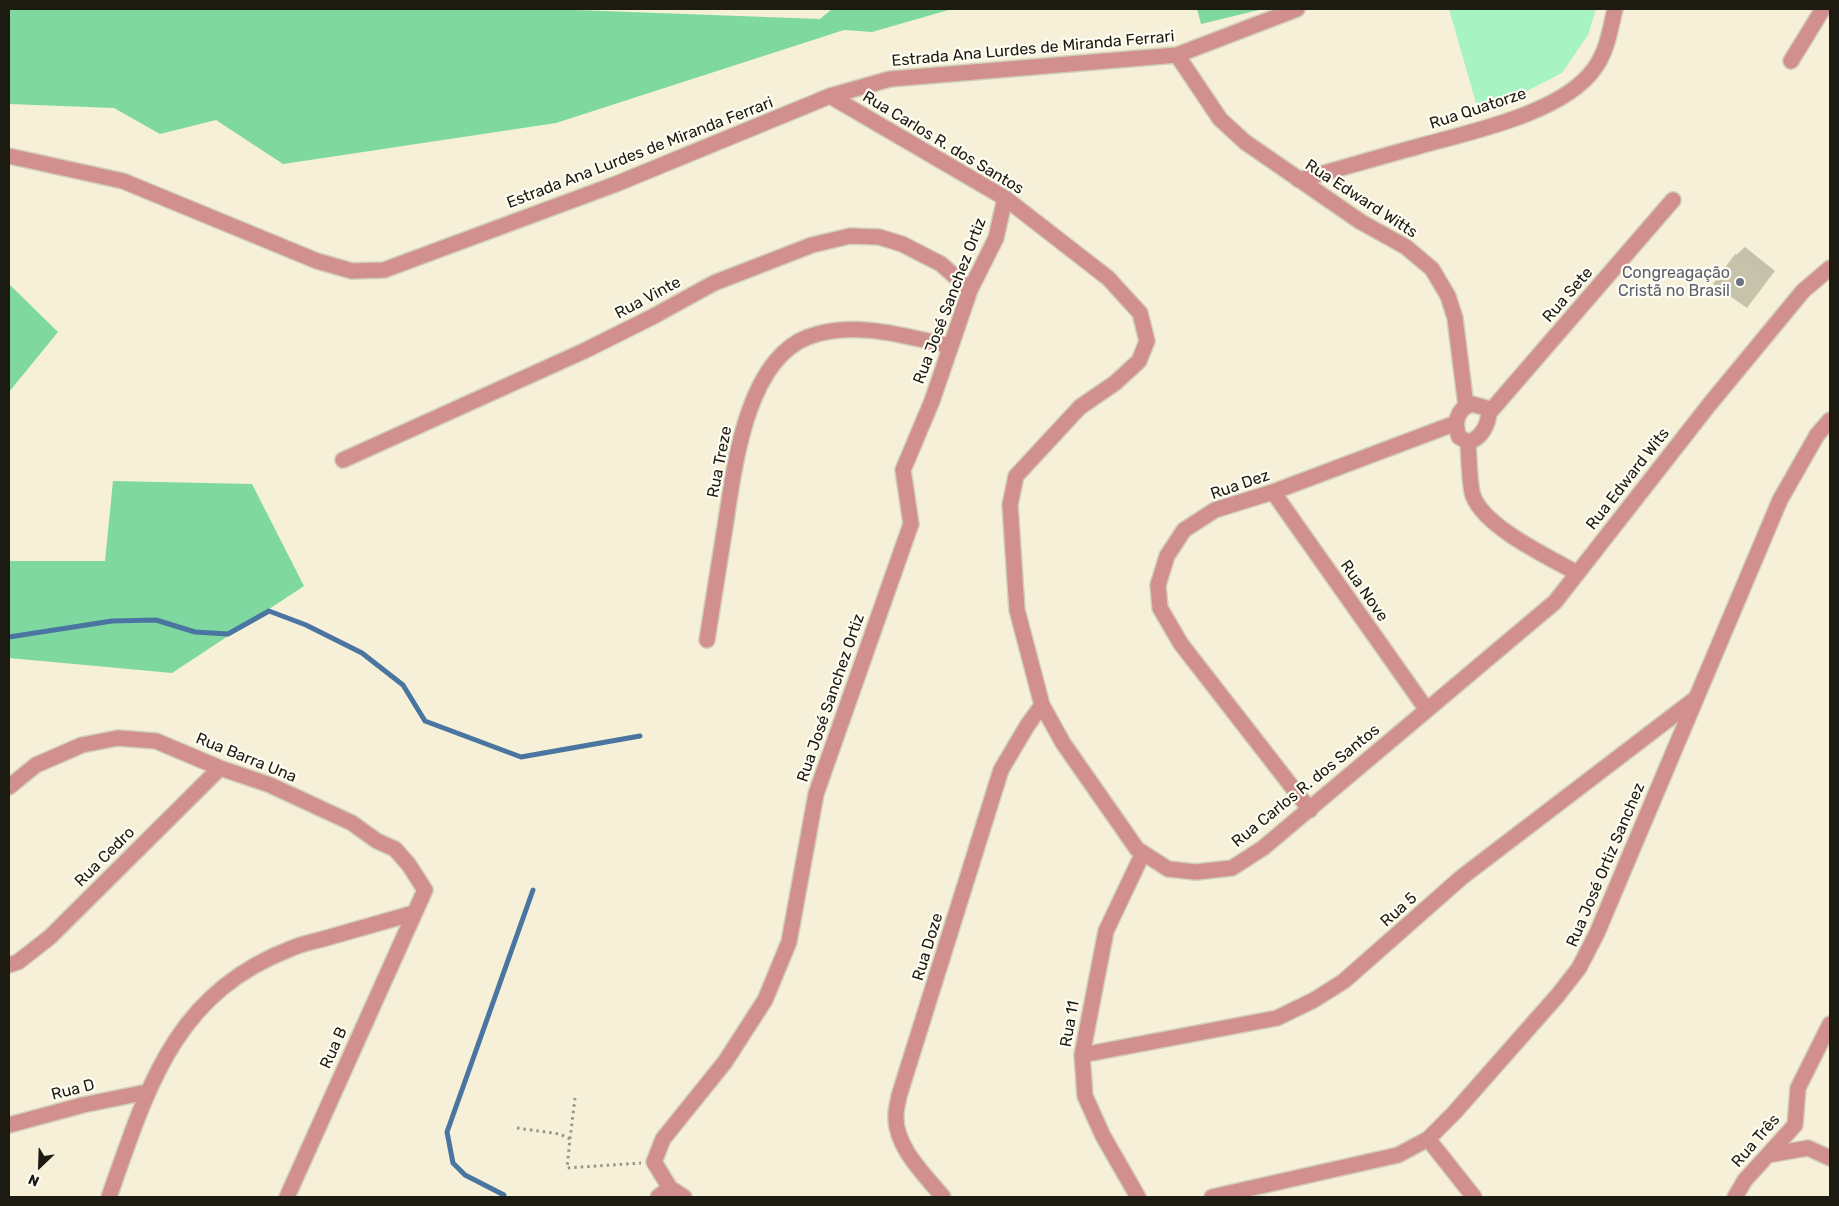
<!DOCTYPE html>
<html>
<head>
<meta charset="utf-8">
<style>
	body { margin:0 }
	#map { position:relative; width:1839px; height:1206px; overflow:hidden; background:#f5f0d7; font-family:Rubik,sans-serif }
	canvas { display:block }
	.frame { position:absolute; inset:0; border:10px solid #1c1b12; pointer-events:none }
	.north { position:absolute; left:15px; top:1141px; width:50px; height:50px; -webkit-text-stroke:4px #fffdf3; paint-order:stroke; rotate:204deg; font-size:14px; font-weight:700; line-height:20px; text-align:center; color:#1c1b12 }
	.north::after { content:''; display:block; margin:auto; width:18px; height:22px; background:#1c1b12; clip-path:polygon(50% 0,100% 100%,50% 72%,0 100%) }
</style>
</head>
<body>
<div id="map">
<canvas width="1839" height="1206"></canvas>
<div class="frame"></div>
<div class="north">N</div>
</div>
<script>
const ctx = document.querySelector('canvas').getContext('2d');
ctx.lineJoin = 'round';
function fillPath(path, color) { ctx.fillStyle = color; ctx.fill(path, 'evenodd'); }
function trace(path, color, width, dash) { ctx.strokeStyle = color; ctx.lineWidth = width; ctx.lineCap = dash ? 'butt' : 'round'; ctx.setLineDash(dash || []); ctx.stroke(path); }
function drawText(font, color, halo, rows, align = 'center') {
  ctx.font = font + ' Rubik,sans-serif'; ctx.lineWidth = 4.5; ctx.setLineDash([]); ctx.textBaseline = 'middle'; ctx.strokeStyle = halo; ctx.fillStyle = color; for (const [text, x, y, turn = 0] of rows) {
    ctx.save(); ctx.translate(x, y); ctx.rotate((+turn || 0) * Math.PI / 180); ctx.textAlign = isNaN(turn) ? turn : align; if (halo) ctx.strokeText(text, 0, 0); ctx.fillText(text, 0, 0); ctx.restore();
  }
}
fillPath(new Path2D(`
	M1449,9H1596L1588,35L1562,73L1519,95L1476,103Z`), '#a7f3c1');
fillPath(new Path2D(`
	M9,9H550L820,19L832,9H952L872,32L844,30L556,123L283,164L216,120L160,134L114,108L9,104Z
	M1197,9H1263L1201,24Z
	M9,284L58,332L9,392Z
	M113,481L252,484L304,586L172,673L9,658V561H105Z`), '#7fd8a0');
fillPath(new Path2D(`
	M1745,247L1775,271L1746,307L1736,255Z`), '#0003');
trace(new Path2D(`
	M9,637L112,621L156,620L195,632L228,634L269,611L306,625L362,653L403,685L425,721L521,757L640,736
	M502,1197L504,1195L465,1175L453,1163L447,1132L533,890`), '#4a75a1', 5);
fillPath(new Path2D(`
	M1735,254L1768,280L1747,308L1713,284Z`), '#c7c3ab');
const minor = new Path2D(`
	M1177,55L1220,119L1245,142L1361,222L1406,247L1432,269L1448,296L1455,318L1466,406
	M1791,61L1823,9
	M830,96L1005,198L1108,278L1140,313L1147,341L1139,361L1115,383L1080,407L1016,476L1010,505L1017,610L1042,705L1063,743L1137,849L1168,869L1196,872L1232,868L1263,848L1555,602L1709,405L1803,291L1830,268
	M9,156L123,181L317,261L352,271L384,270L616,184L830,96L890,79L1177,55L1297,9
	M1299,180C1339,169 1379,157 1420,146C1470,132 1563,113 1594,69C1607,52 1610,30 1615,9
	M1472,404L1486,408L1489,413C1488,425 1481,439 1468,442L1459,437C1454,424 1456,409 1472,404Z
	M1489,413L1673,200
	M1468,442C1469,458 1469,476 1472,492C1479,525 1549,557 1577,573
	M343,460L584,351L654,316L714,283L812,245L850,236L879,237L902,244L941,264L970,290
	M1273,492L1427,710
	M707,640C713,602 719,565 725,527C734,471 745,361 808,337C853,320 905,336 950,346
	M9,787L36,765L82,745L118,738L156,741L220,768L270,785L352,823L377,841L395,849L409,865L425,890L287,1197
	M1310,810L1181,644L1160,608L1158,585L1167,556L1184,530L1215,510L1273,492L1456,423
	M9,965L18,962L50,937L220,768
	M1082,1055L1277,1018L1314,1000L1344,981L1462,877L1695,699
	M9,1125L83,1105L147,1092
	M1428,1139L1474,1197
	M1768,1155L1808,1148L1830,1158
	M109,1197C147,1090 173,994 290,949C302,943 317,941 330,937C358,929 386,921 414,913
	M658,1197L670,1188
	M684,1197L670,1188L654,1162L663,1139L725,1062L765,1000L789,942L816,794L911,524L903,470L932,401L970,290L996,238L1005,198
	M943,1197C925,1175 894,1146 896,1115C896,1109 898,1102 899,1096L1001,770L1027,726L1042,705
	M1138,1197L1103,1136L1085,1096L1082,1055L1106,931L1143,853
	M1212,1197L1398,1155L1428,1139L1454,1113L1558,995L1579,968L1597,933L1780,500L1817,435L1830,420
	M1735,1197L1745,1180L1795,1125L1798,1088L1830,1024`);
trace(minor, '#d2ceb7', 18);
trace(new Path2D(`
	M517,1128L560,1134L570,1139L567,1168L641,1163
	M570,1139L575,1098`), '#999684', 3, [2.5, 4]);
trace(minor, '#d18f8e', 15);
for (const [x, y, r, color] of [
	[1740,282,5,"#6b7280"]
]) { const dot = new Path2D(); dot.arc(x, y, r, 0, 2 * Math.PI); ctx.fillStyle = color; ctx.fill(dot); trace(dot, '#fffdf3', 2); }
drawText('16px', '#1c1b12', '#fffdf3', [
	["Estrada Ana Lurdes de Miranda Ferrari",1033,49,-5],
	["Rua Quatorze",1478,109,-18],
	["Rua Carlos R. dos Santos",943,143,31],
	["Estrada Ana Lurdes de Miranda Ferrari",640,153,-21],
	["Rua Edward Witts",1361,199,33],
	["Rua Sete",1568,295,-49],
	["Rua Vinte",648,298,-28],
	["Rua José Sanchez Ortiz",950,301,-69],
	["Rua Treze",720,462,-79],
	["Rua Edward Wits",1628,479,-52],
	["Rua Dez",1240,485,-19],
	["Rua Nove",1364,591,55],
	["Rua José Sanchez Ortiz",831,698,-71],
	["Rua Barra Una",246,758,22],
	["Rua Carlos R. dos Santos",1306,786,-39],
	["Rua Cedro",105,857,-45],
	["Rua José Ortiz Sanchez",1606,865,-67],
	["Rua 5",1399,910,-42],
	["Rua Doze",928,947,-73],
	["Rua 11",1070,1024,-80],
	["Rua B",334,1048,-66],
	["Rua D",73,1090,-14],
	["Rua Três",1756,1141,-49]
]);
drawText('16px', '#5b616d', '#fffdf3', [
	["Congreagação",1730,273],
	["Cristã no Brasil",1730,291]
], 'right');
</script>
</body>
</html>
